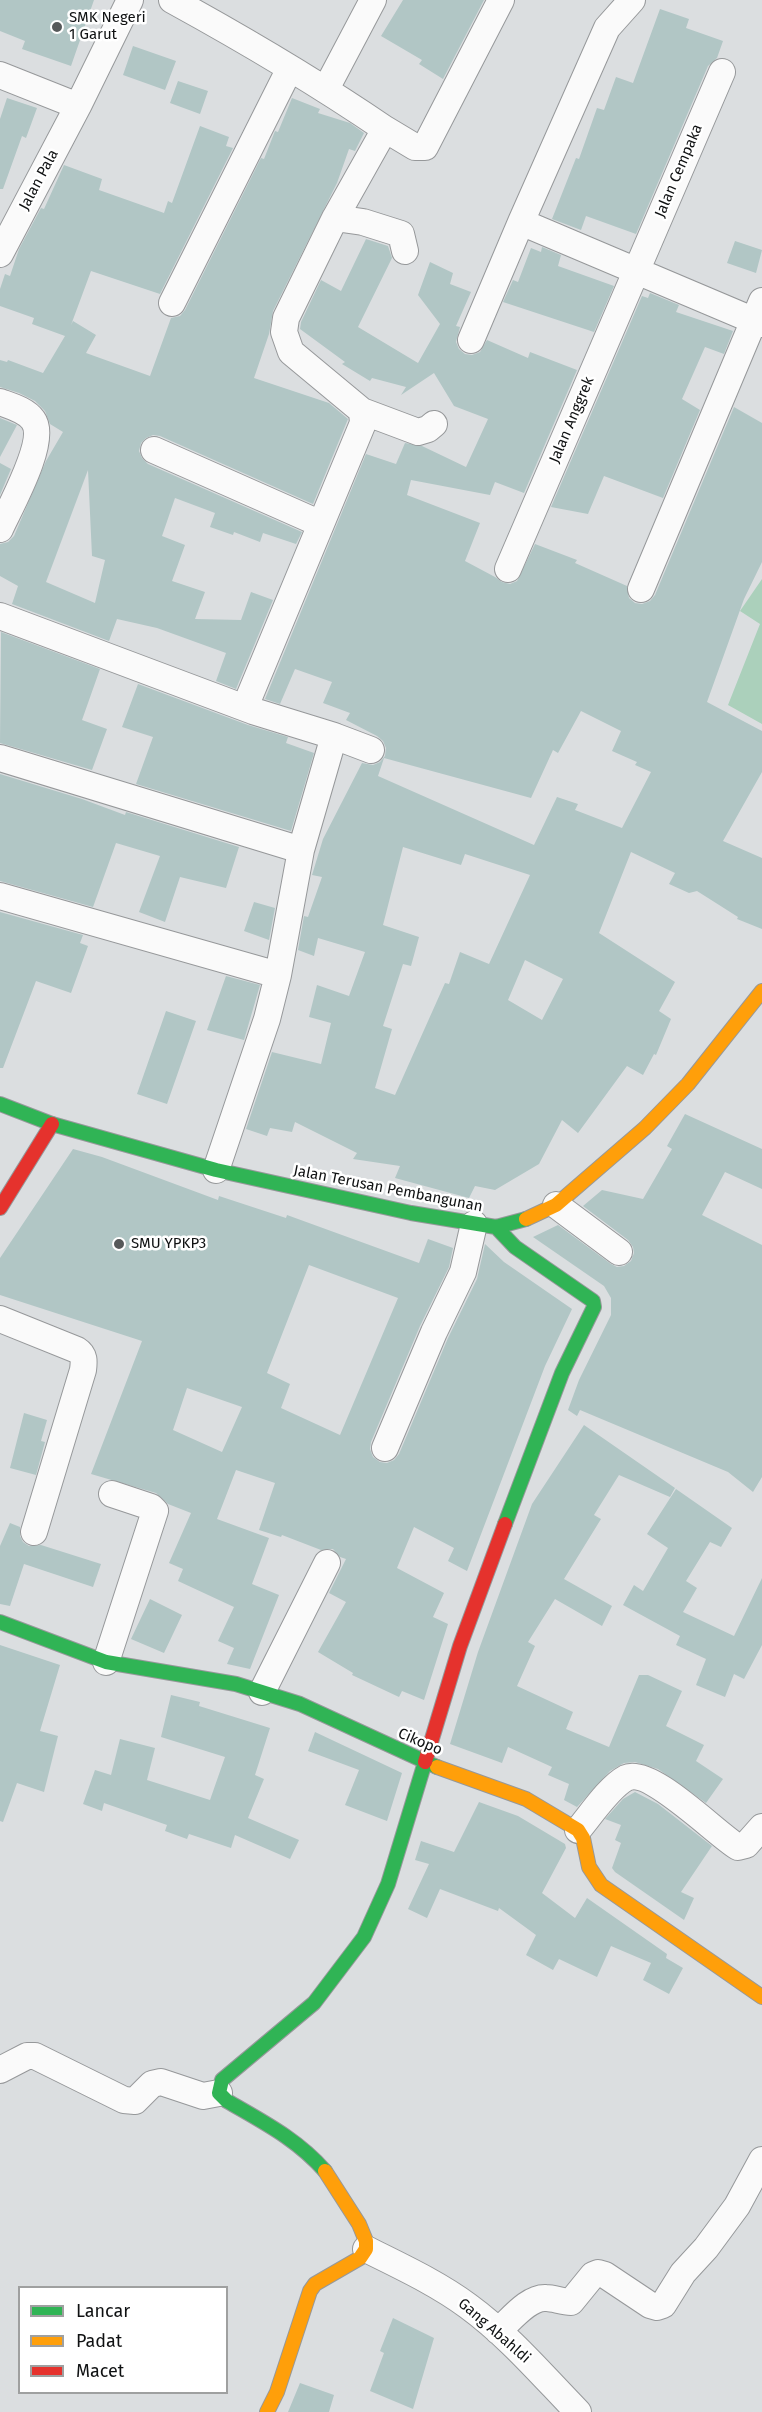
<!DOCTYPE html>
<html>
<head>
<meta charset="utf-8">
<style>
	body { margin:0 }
	#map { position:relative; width:762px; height:2412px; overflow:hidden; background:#dbdee0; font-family:"Fira Sans",sans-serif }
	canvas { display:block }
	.legend { position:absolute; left:18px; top:2286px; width:210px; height:108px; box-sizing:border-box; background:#fff; border:2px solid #9fa0a0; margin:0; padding:8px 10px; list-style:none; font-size:18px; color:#0f1112 }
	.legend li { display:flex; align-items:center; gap:12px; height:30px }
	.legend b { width:30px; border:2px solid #9fa0a0 }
</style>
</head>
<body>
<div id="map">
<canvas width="762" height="2412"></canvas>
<ul class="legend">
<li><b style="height:8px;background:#30b455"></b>Lancar</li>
<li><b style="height:8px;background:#ff9f0a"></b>Padat</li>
<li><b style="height:8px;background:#e5322d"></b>Macet</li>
</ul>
</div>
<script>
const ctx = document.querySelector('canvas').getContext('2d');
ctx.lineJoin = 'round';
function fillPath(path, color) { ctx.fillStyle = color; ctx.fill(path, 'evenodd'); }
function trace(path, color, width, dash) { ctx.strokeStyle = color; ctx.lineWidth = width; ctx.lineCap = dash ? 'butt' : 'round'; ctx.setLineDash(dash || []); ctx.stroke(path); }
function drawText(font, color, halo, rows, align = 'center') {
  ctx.font = font + ' "Fira Sans",sans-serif'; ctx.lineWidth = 5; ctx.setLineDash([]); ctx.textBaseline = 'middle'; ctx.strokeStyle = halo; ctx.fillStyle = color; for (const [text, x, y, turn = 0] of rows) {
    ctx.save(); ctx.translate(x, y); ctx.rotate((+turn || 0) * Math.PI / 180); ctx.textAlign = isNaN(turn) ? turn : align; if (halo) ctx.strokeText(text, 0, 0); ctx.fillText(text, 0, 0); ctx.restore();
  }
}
fillPath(new Path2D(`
	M762,579V724L728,705L760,624L740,611Z`), '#abd0bb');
fillPath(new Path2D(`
	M0,0H94L71,66L22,49L25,41L0,31Z
	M403,0H484L443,79L419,64L422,60L381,36Z
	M660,9L689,19L686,28L723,41L717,58L708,66L636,234L586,216L581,230L552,219L576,158L579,159L597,108L604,110L616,77L633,83Z
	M133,46L176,61L165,90L123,75Z
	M178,81L208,91L200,114L170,103Z
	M7,98L37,108L26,138L22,136L3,189H0V119Z
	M292,98L320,109L318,113L350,123L364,133L355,151L349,149L337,183L273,311L269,334L254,378L329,403L348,419L313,504L160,436L153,435L146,438L141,443L139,451L142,458L148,464L302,532L296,544L263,533L260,542L234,532L233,535L210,527L215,513L175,498L162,536L185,545L172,581L205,592L195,619L241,620L251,592L273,600L236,689L216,681L226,653L157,628L117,619L109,641L12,604L18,586L0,576V544L8,542L14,536L46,461L63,432L50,424L45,411L35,401L19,393L0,387V360L7,362L8,360L43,373L65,336L32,324L34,318L0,306V289L5,274L10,276L19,249L41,208L44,209L64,165L102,179L99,190L164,213L168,201L172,203L200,126L229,137L226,146L233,148L160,294L91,271L71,325L73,321L96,335L86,353L150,376L171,318L180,316L185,310L261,158L264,159L275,131L278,132ZM88,470L92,556L105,560L95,603L46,582Z
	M366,239L388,246L392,258L358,327L418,363L440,324L418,295L430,262L453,273L450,284L471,292L456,326L460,327L456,342L459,349L465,354L472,355L480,352L487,340L528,358L530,352L577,370L524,493L495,482L490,495L411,480L407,495L480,523L465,561L495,577L502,582L510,584L517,581L535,544L577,560L575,563L627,586L629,598L635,603L642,604L650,601L655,595L734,407L762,423V562L744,599L707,702L762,731V772L723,841L762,858V929L737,919L738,917L697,891L689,893L669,884L675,873L631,852L599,933L675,982L659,1011L671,1019L656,1055L654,1054L643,1075L627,1066L578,1133L562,1120L539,1164L495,1190L475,1186L469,1198L395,1178L400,1166L353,1159L357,1153L295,1122L292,1132L270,1128L267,1136L246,1129L272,1052L321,1064L331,1023L309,1017L317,985L349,996L365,952L318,938L314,956L298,950L304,916L308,917L322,877L312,875L323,839L362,763L373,765L380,762L385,756L386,748L383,741L377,736L346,720L350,713L323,703L332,682L295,669L280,704L265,699L366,454L396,464L405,443L422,446L466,467L488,419L454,406L434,373L401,395L406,387L372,378L370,381L342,364L345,362L300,329L301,322L321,280L341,291ZM581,711L621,731L612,751L637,762L635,765L651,772L622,828L575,810L578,804L557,797L534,845L378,776L384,758L531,798L553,750L558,753ZM403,847L461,865L465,854L530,875L489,964L460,952L449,984L445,983L395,1095L375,1088L392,1029L383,1026L403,964L411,966L419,937L383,925ZM525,960L563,979L542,1020L508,1000Z
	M735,241L762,250L756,273L727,263Z
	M542,247L561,255L558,266L614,286L594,332L503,302L513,280L518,282L531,248L541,252Z
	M650,293L679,305L676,312L733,331L724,354L705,347L682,399L700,410L663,498L604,476L588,514L551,507L642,296L648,298Z
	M0,418L17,425L0,457Z
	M0,463L11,469L0,495Z
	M1,632L100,669L82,720L107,729L92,770L0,743Z
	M138,684L248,725L288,737L286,743L314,753L291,831L136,784L153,737L122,727Z
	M0,774L82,799L125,815L126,812L239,847L226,888L180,877L165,922L139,912L160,856L116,843L93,907L0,881Z
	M254,902L275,908L269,940L244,931Z
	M0,912L83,935L80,943L88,946L71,993L36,981L3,1068H0Z
	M226,976L260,985L244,1040L207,1030Z
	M166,1011L196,1021L167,1104L137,1094Z
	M685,1114L762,1149V1189L725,1172L702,1215L762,1245V1477L753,1492L728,1472L580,1410L577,1416L568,1410L579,1380L611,1315V1298L604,1286L533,1237L558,1225L611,1264L617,1267L624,1266L631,1261L634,1253L633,1247L628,1240L583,1206L602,1190L643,1199L672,1149L667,1146Z
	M73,1149L102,1157L218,1200L219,1196L286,1218L287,1215L419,1263L428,1239L453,1248L449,1267L420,1326L371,1442L370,1449L373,1457L380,1462L387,1463L394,1460L399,1454L448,1338L477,1279L485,1244L504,1262L572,1309L545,1366L467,1571L448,1561L454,1548L414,1527L397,1568L444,1593L433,1617L448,1624L424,1700L402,1691L399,1697L352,1675L353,1673L318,1652L346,1602L329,1593L346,1559L340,1557L333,1549L321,1550L282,1535L281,1537L259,1530L275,1483L236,1470L217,1519L269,1538L252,1584L279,1595L250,1669L227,1664L234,1648L218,1641L234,1607L178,1581L183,1569L169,1563L191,1513L168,1504L156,1493L91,1474L142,1341L0,1295V1258ZM309,1265L398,1298L340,1435L281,1408L290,1384L267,1373ZM187,1388L242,1407L222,1452L173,1430Z
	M24,1413L47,1420L41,1441L45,1442L36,1475L10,1468Z
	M584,1425L675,1488L670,1497L619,1475L594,1515L601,1519L564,1579L612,1606L602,1626L555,1599L528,1642L535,1646L517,1686L573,1712L566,1729L609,1747L639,1675H648L682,1691L666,1726L704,1745L696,1761L723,1779L706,1803L658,1769L635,1762L624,1763L610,1771L577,1807L564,1800L569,1784L548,1775L552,1767L508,1747L502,1763L450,1744L478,1652L532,1504Z
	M676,1489L732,1528L721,1547L710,1542L686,1581L697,1588L683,1612L734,1636L762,1578V1645L744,1679L734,1674L725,1697L696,1685L706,1659L676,1645L680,1636L623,1605L634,1585L643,1591L668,1548L647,1534Z
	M10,1523L20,1527V1536L23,1542L29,1546L41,1545L101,1564L93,1587L24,1564L10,1606L0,1604V1546Z
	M150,1599L182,1615L164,1653L131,1639Z
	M0,1645L60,1665L40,1731L58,1736L44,1792L17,1783L3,1822L0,1821Z
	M171,1695L200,1702L199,1706L270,1728L255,1775L264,1779L248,1818L299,1840L290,1859L235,1835L231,1848L189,1834L187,1839L165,1831L167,1825L104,1803L102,1811L83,1804L95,1770L111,1775L120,1739L155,1748L147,1780L210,1800L225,1757L161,1737Z
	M315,1732L402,1773L387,1821L345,1805L359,1770L308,1751Z
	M635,1792L658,1804L712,1846L681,1892L694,1898L684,1920L615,1872L612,1868L621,1843L615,1840L621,1825L605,1819L623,1799Z
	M479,1802L518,1816L565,1844L566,1848L542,1893L575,1918L587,1898L667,1954L666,1958L683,1968L669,1994L643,1980L651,1963L611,1946L597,1977L559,1959L553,1970L526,1955L536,1935L499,1908L498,1911L440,1889L427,1918L408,1909L429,1864L415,1860L421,1841L454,1852Z
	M393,2318L434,2338L413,2409L370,2391L384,2353L380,2351Z
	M300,2383L334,2395L329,2412H288Z`), '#b1c6c5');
const street = new Path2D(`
	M172,0C245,40 316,82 385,129L335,218L286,318L284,332L291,352L362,411L418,432L428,429L434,424
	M632,0L607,28L521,222L762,324
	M0,75L78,106
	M326,89L373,0
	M385,129L415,147H425L501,0
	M335,218L363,222L401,234L405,251
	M0,254L78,106L130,0
	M172,303L290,68
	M471,340L521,222
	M0,402C11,406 26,410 33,420C48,440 10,507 0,529
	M154,450L321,524
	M508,569L722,72
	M641,589L762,301
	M0,616L253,711L334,736L301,850L278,975L267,1019L216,1170
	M245,707L363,423L362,411
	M334,736L371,750
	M0,758L301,850
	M0,896L278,975
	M556,1205L619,1252
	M0,1319L77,1350C85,1355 84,1362 83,1370L34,1532
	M385,1448L434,1332L463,1272L474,1224
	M106,1662L155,1511L151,1507L112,1494
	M262,1692L327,1563
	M578,1830C590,1816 609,1787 626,1778C650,1766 716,1834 738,1847L746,1845L762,1827
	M0,2070L27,2056H35L124,2100L135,2101L152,2084L161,2082L203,2096L219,2093
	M366,2249C400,2266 437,2283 468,2306C509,2336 542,2375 578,2412
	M498,2331C511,2320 528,2297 546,2298C554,2298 562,2302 571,2302L593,2275L598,2273L605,2275L650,2305L657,2307L663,2305L683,2273L706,2248L737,2206L762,2160`);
const fast = new Path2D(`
	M0,1104L52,1124L216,1170L411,1213L496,1227L526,1219
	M496,1227L515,1247L593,1301L594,1307L562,1373L505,1524
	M0,1622L106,1662L236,1684L300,1704L437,1767
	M325,2171C297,2139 263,2122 227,2101L219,2093L222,2080L314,2003L364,1937L388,1884L425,1762`);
const slow = new Path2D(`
	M526,1219L556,1205L645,1128L688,1084L762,991
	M437,1767L526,1799L578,1830L583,1838L589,1867L601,1885L762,1997
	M267,2412L277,2392L310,2291L315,2284L360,2258L366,2249V2241L359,2224L325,2171`);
const jam = new Path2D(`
	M0,1208L52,1124
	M425,1762L460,1646L505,1524`);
trace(street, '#96989a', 28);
trace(fast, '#96989a', 16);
trace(slow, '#96989a', 16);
trace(jam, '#96989a', 16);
trace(street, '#fafafa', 26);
trace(fast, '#30b455', 14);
trace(slow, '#ff9f0a', 14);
trace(jam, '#e5322d', 14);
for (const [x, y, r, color] of [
	[57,27,6,"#56595a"],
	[119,1244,6,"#56595a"]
]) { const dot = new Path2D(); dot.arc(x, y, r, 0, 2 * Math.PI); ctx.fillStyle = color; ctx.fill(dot); trace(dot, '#fff', 2); }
drawText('15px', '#0f1112', '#fff', [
	["SMK Negeri",69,18],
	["1 Garut",69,35],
	["SMU YPKP3",131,1244]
], 'left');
drawText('15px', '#0f1112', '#fff', [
	["Jalan Cempaka",679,171,-67],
	["Jalan Pala",39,180,-62],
	["Jalan Anggrek",572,420,-67],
	["Jalan Terusan Pembangunan",388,1189,11],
	["Cikopo",420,1742,23],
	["Gang Abahldi",494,2331,41]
]);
</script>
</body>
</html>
